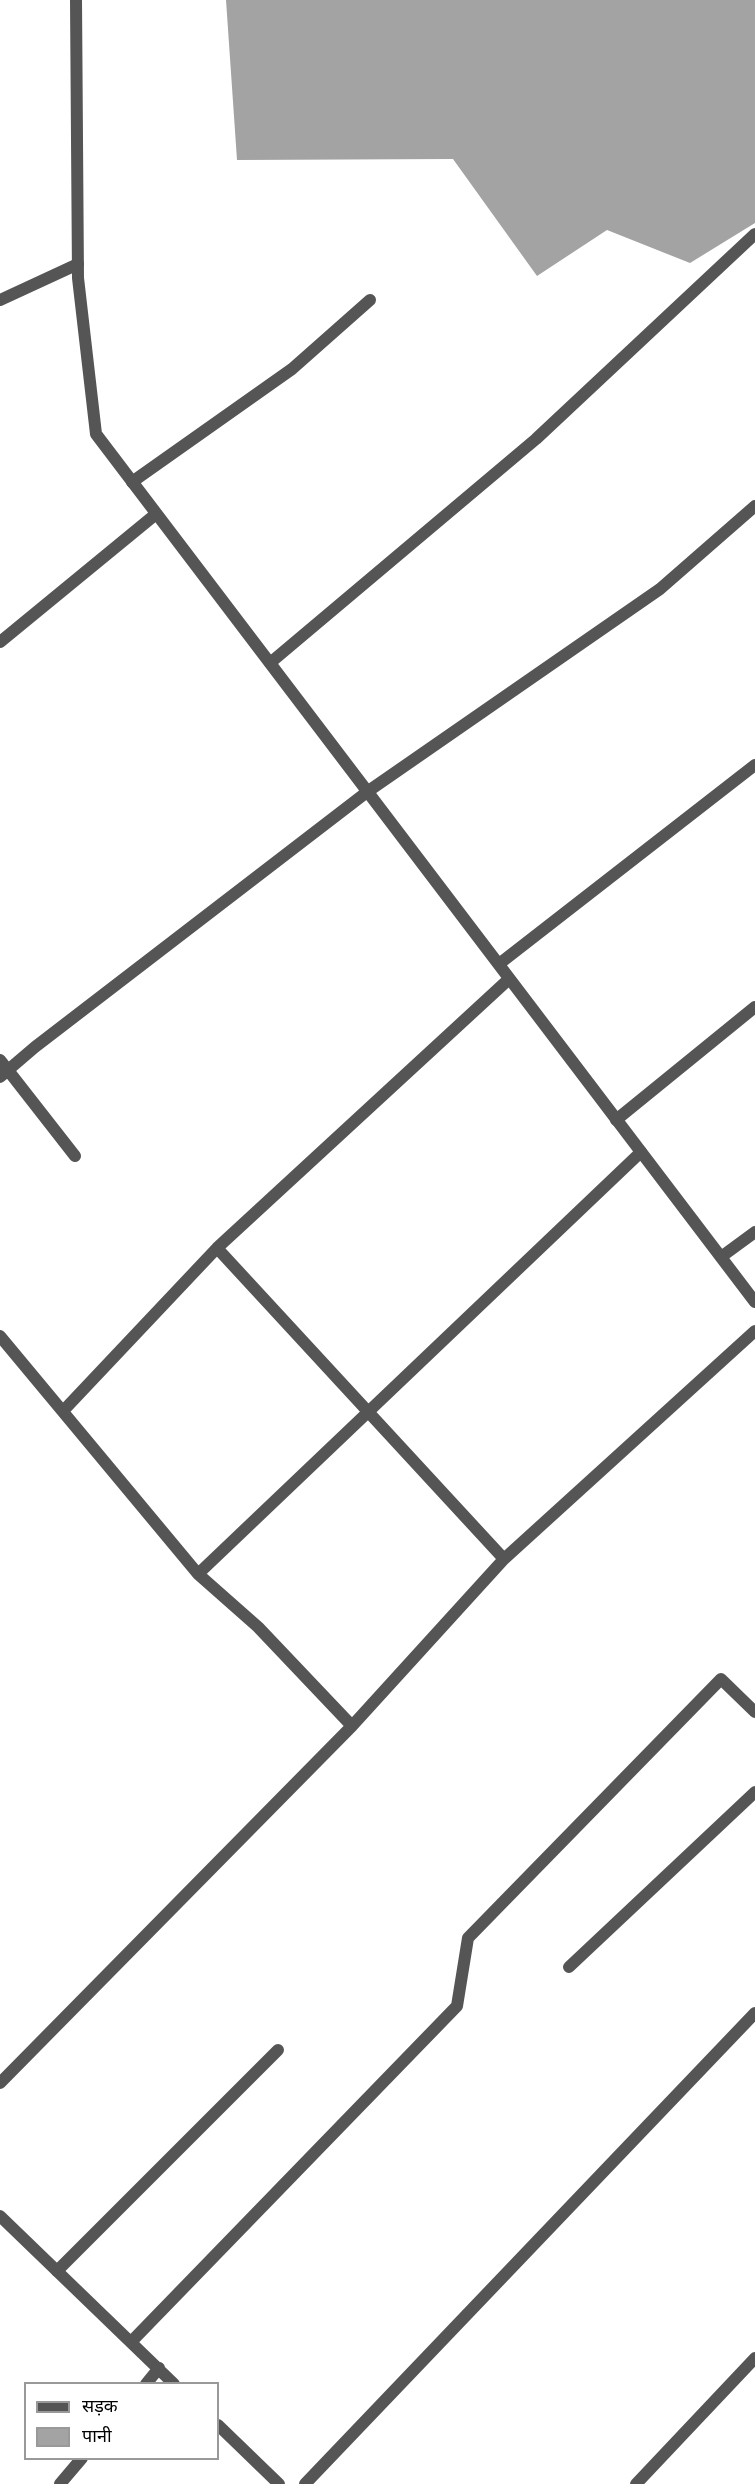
<!DOCTYPE html>
<html>
<head>
<meta charset="utf-8">
<style>
	body { margin:0 }
	#map { position:relative; width:755px; height:2484px; overflow:hidden; background:#fff; font-family:Helvetica,"Noto Sans Devanagari",sans-serif }
	canvas { display:block }
	.legend { position:absolute; left:24px; top:2382px; width:195px; height:78px; box-sizing:border-box; background:#fff; border:2px solid #999; margin:0; padding:8px 10px; list-style:none; font-size:18px; color:#000 }
	.legend li { display:flex; align-items:center; gap:12px; height:30px }
	.legend b { width:30px; border:2px solid #999 }
</style>
</head>
<body>
<div id="map">
<canvas width="755" height="2484"></canvas>
<ul class="legend">
<li><b style="height:8px;background:#555"></b>सड़क</li>
<li><b style="height:16px;background:#a3a3a3"></b>पानी</li>
</ul>
</div>
<script>
const ctx = document.querySelector('canvas').getContext('2d');
ctx.lineJoin = 'round';
function fillPath(path, color) { ctx.fillStyle = color; ctx.fill(path, 'evenodd'); }
function trace(path, color, width, dash) { ctx.strokeStyle = color; ctx.lineWidth = width; ctx.lineCap = dash ? 'butt' : 'round'; ctx.setLineDash(dash || []); ctx.stroke(path); }
fillPath(new Path2D(`
	M226,0H755V223L690,263L607,230L537,276L453,159L237,160Z`), '#a3a3a3');
trace(new Path2D(`
	M0,300L78,264
	M132,482L292,369L370,300
	M0,642L156,514
	M270,663L536,439L755,234
	M499,964L755,765
	M0,1060L75,1156
	M0,1077L35,1047L367,792L660,589L755,506
	M616,1120L755,1007
	M721,1257L755,1232
	M0,1336L198,1574L258,1627L352,1726
	M64,1410L217,1248
	M504,1559L217,1248L509,979
	M198,1574L641,1152
	M569,1967L755,1792
	M0,2083L352,1726L504,1559L755,1331
	M57,2271L278,2050
	M131,2342L457,2006L468,1938L721,1679L755,1712
	M146,2384L159,2368
	M60,2484L82,2458
	M305,2484L755,2013
	M636,2484L755,2358`), '#555', 12);
trace(new Path2D(`
	M76,0L78,278L96,434L755,1302
	M0,2216L174,2384
	M218,2425L279,2484`), '#555', 12);
</script>
</body>
</html>
